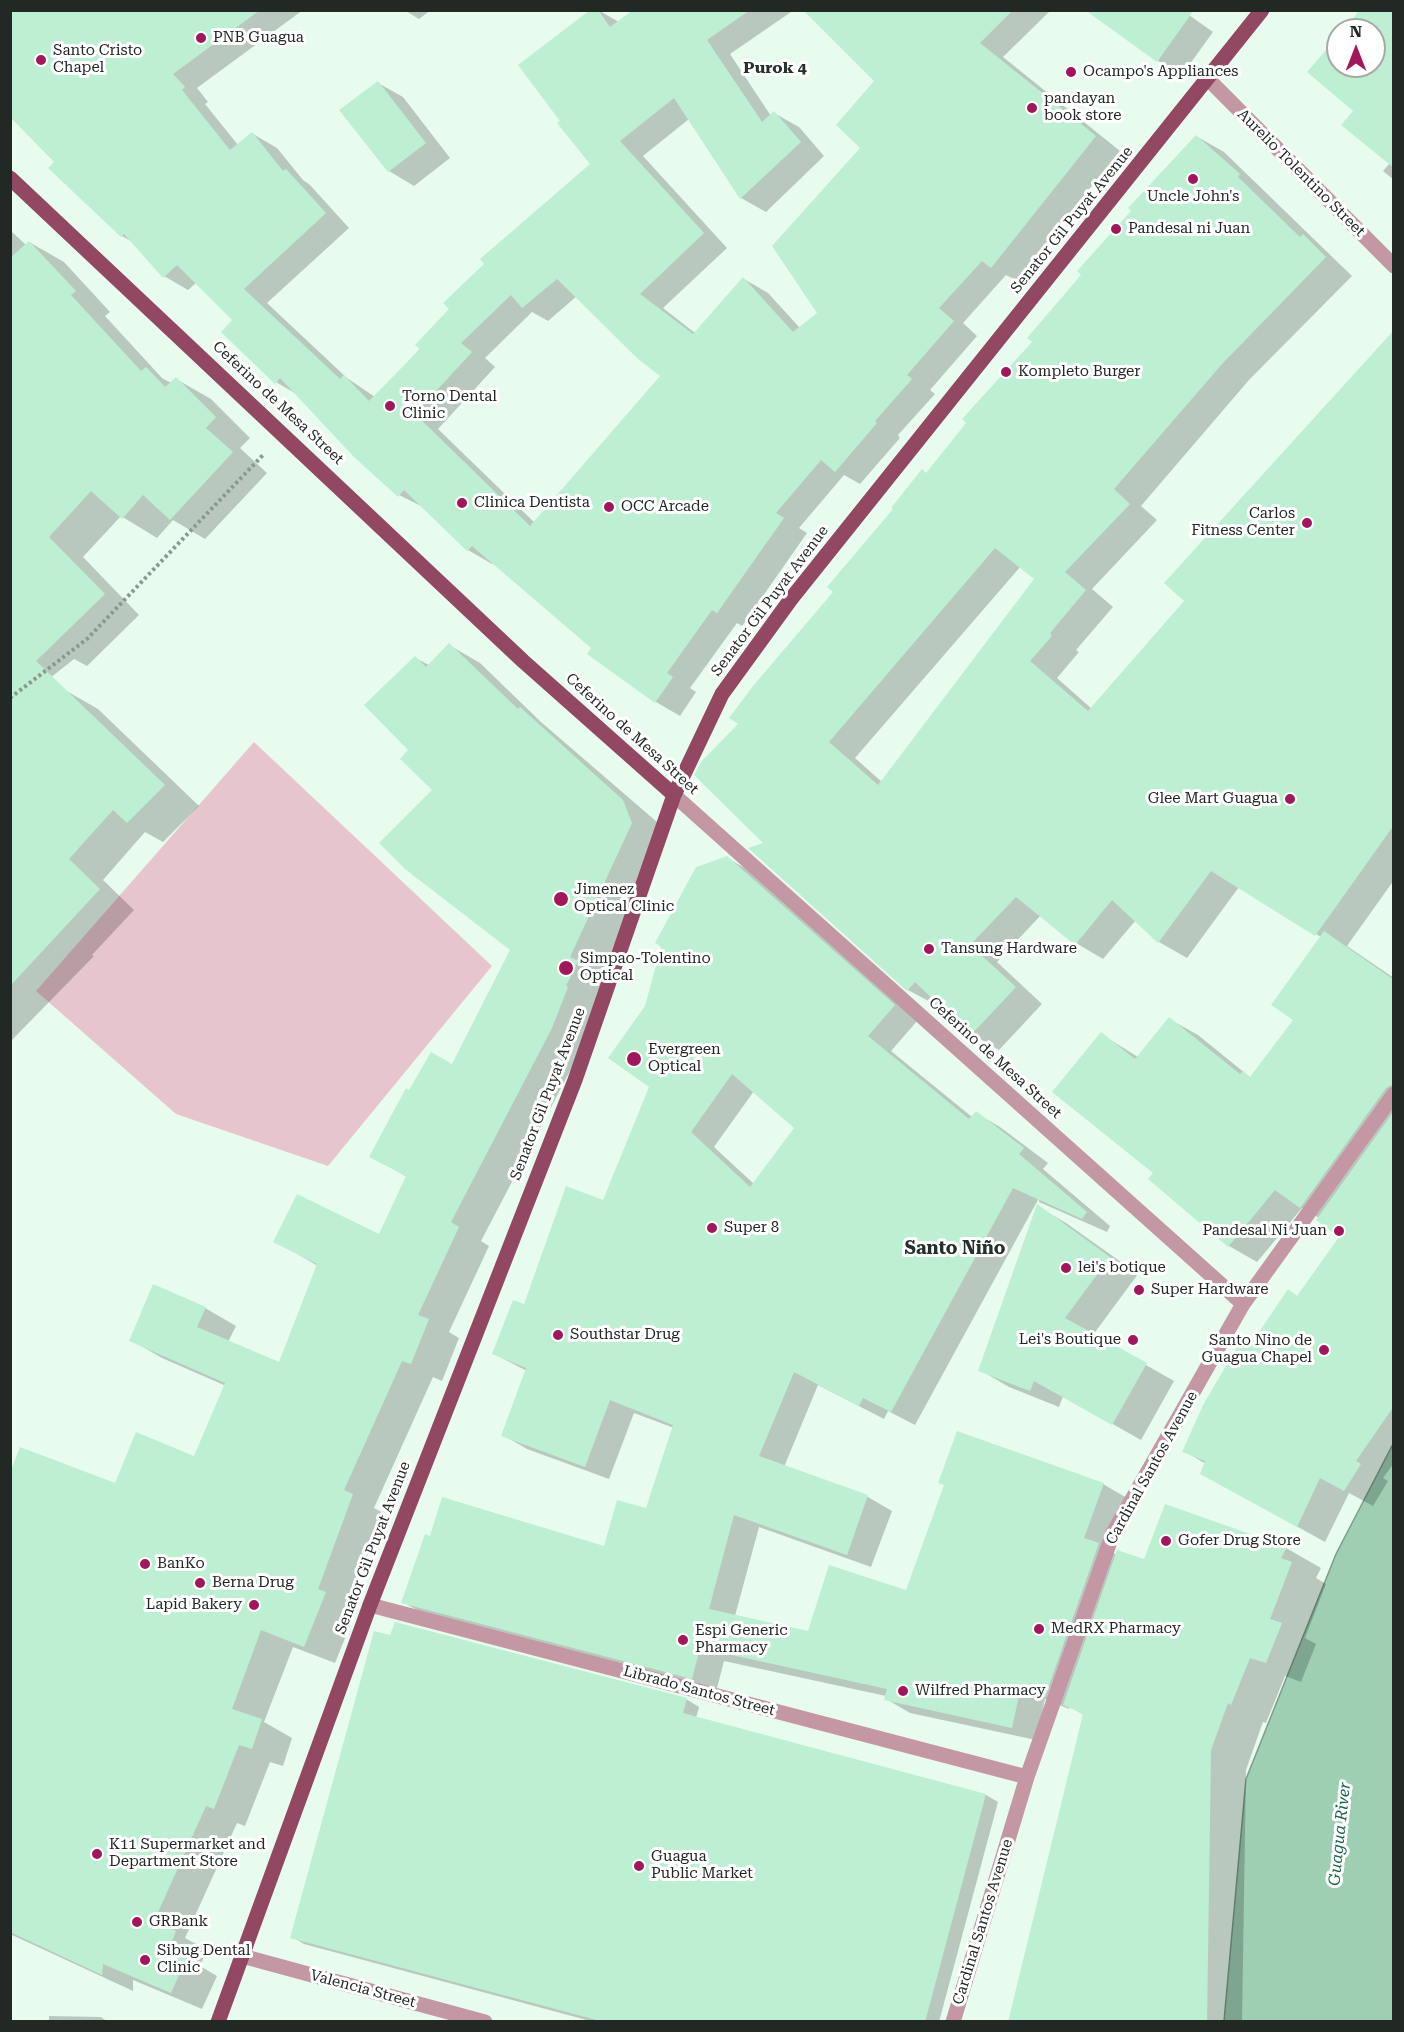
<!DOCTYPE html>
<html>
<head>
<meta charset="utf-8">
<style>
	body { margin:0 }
	#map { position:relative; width:1404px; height:2032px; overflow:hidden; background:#e8fbef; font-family:"Roboto Serif",serif }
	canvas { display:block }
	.frame { position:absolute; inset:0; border:12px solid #222925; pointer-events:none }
	.north { position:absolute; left:1326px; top:18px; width:60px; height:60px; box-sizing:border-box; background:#fff; border:2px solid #a7a9a8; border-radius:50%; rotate:0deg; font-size:16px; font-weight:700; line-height:24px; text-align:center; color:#222925 }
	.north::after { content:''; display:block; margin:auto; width:21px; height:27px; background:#a4165b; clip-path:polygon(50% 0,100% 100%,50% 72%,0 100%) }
</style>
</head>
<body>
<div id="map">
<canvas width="1404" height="2032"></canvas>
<div class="frame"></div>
<div class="north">N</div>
</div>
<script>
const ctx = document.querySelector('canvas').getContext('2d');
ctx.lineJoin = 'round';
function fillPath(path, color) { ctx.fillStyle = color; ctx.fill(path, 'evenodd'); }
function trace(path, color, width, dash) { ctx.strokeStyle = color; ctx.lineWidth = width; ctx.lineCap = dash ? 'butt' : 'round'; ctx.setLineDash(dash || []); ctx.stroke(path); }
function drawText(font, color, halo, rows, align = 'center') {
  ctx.font = font + ' "Roboto Serif",serif'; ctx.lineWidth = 6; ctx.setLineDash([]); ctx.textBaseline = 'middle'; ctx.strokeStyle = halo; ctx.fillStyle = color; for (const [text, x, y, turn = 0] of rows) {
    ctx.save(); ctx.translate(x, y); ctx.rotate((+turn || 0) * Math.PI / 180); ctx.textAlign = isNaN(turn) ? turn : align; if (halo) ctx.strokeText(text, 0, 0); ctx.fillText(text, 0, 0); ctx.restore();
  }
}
fillPath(new Path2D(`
	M254,742L492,966L328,1166L176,1114L36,991Z`), '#e7c5cf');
const water = new Path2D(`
	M1393,1444V2021H1224L1246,1779L1336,1554Z`);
fillPath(water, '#9ecfb3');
trace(water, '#799d88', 1.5);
fillPath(new Path2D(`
	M10,10H303L197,88L208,102L205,104L238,145L253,134L277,148L303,180L310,185L349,228L267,303L347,378L375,397L592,164L562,121L593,10H598L619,22L636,10H794L730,54L771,116L774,113L799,127L824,156L766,212L741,198L689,119L643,156L727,248L663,308L695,333L744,279L768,293L800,328L819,314L862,148L876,81L805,10H1051L1003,57L1120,151L1016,280L1006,275L963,323L977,336L930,390L935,394L898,435L900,438L860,484L844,475L799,528L807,533L742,626L737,623L690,688L696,692L680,716L656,702L494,562L492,564L468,550L425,508L399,495L298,395L276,382L234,320L197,282L188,290L164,276L134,243L122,236L50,168L56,162ZM577,296L662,376L535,523L438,429L495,367L485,358L532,312L548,321Z
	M404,10H431L419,19Z
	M1182,10L1213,32L1182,75L1158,61Z
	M1394,10V180L1383,171L1390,163L1355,111L1309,72L1338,38V66H1374V30H1345Z
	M378,83L403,97L450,158L414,186L389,171Z
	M1196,136L1224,152L1352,276L1249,380L1141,506L1157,520L1092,589L1113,607L1076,650L1079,652L1057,678L1092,709L1186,601L1394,332V880L1347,946L1394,978V1463L1383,1478L1388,1481L1373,1506L1349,1493L1325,1542L1231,1490L1206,1464L1184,1451L1249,1349L1298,1297L1341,1237L1319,1218L1302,1208L1257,1262L1229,1246L1155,1173L1101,1034L1138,1057L1169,1019L1198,1035L1251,1078L1295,1020L1321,937L1239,887L1187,958L1159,942L1136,920L1103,959L1076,943L1041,915L997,962L1042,1004L999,1050L972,1034L938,1003L936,1005L908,990L766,844L740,724L835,592ZM1021,566L1036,578L882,782L855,758Z
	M10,230L26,245L29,242L64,262L110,312L105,316L162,378L171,383L176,379L211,399L250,438L240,448L267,473L205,539L173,520L157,538L121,516L83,557L139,615L87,666L74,659L10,710Z
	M449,645L480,663L541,722L657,822L662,841L600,976L608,980L583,1046L481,1241L489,1246L449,1332L459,1338L442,1381L433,1377L374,1508L383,1513L349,1607L356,1611L335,1663L293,1647L264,1722L292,1738L283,1766L270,1762L245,1826L237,1823L185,1938L207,1950L200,1966L217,1976L202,2009L133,1980V1991L10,1934V1555L116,1485L195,1457L226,1386L162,1358L131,1340L205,1308L236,1326L228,1342L280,1364L318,1266L275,1241L380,1236L407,1177L371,1156L410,1092L453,1066L512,949L434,790L410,750L415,658L429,665Z
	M63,689L98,709L199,806L163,842L145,832L103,880L134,910L92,955L94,956L10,1042V737Z
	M727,858L752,872L918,1020L891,1051L972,1117L976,1113L1000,1127L1048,1163L1043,1169L1110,1226L1107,1232L1039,1202V1198L915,1425L888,1411L884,1419L818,1385L784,1467L868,1497L892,1511L871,1567L759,1527L735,1616L809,1632L907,1592L1103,1484L1127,1498L1109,1550L1117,1555L1145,1561L1166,1506L1286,1548L1321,1568L1316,1578L1326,1584L1305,1638L1316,1644L1301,1682L1285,1676L1266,1723L1263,1722L1246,1770L1242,2022H1009L1084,1715L1070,1707L1069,1709L1045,1699L1036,1740L910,1713L886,1699V1696L724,1661L716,1692L427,1616L403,1602L605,1548L647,1510L674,1428L634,1413L609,1479L527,1449L503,1435L527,1371L494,1354L525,1306L604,1202L651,1086L646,1007ZM754,1091L796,1127L754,1184L714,1147Z
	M1038,1207L1066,1223L1138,1274L1093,1335L1174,1381L1141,1440L1063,1396L1059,1407L1009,1387L980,1370Z
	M391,1637L686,1699L699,1707L696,1718L986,1795L998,1802L939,2022H594L304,1944L292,1937Z
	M49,2016L101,2017L108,2022H49Z`), '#0003');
fillPath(new Path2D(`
	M10,10H260L173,74L185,87L182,90L230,150L252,132L283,171L286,169L326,213L244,289L340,379L344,375L369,401L420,349L415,345L449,309L443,303L484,264L480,259L590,164L557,123L560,121L518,65L590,10H598L610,27L633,10H750L707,40L762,122L774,111L801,142L740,199L674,98L620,141L704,233L640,294L693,334L743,277L793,332L817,313L772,246L860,148L836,125L874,81L803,10H1013L980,43L1096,136L991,268L982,261L939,308L954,321L907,375L912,379L875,421L877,423L835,472L821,460L776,513L784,518L717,613L712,610L667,673L673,677L655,703L587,654L591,648L472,546L467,551L404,490L398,497L354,457L280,378L275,384L221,332L232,320L177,265L163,278L124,234L121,237L48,168L54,162L10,117ZM557,279L638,359L660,376L530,526L415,414L472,352L461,343L511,295L522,308Z
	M1085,10H1194L1157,62Z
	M1360,10H1394V168L1341,125L1353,111L1307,72L1338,36V66H1374V30H1343Z
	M378,81L426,143L388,172L339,110Z
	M1196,135L1240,174L1238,177L1300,237L1303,234L1326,257L1222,364L1114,489L1130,504L1065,572L1086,590L1050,633L1052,636L1030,661L1088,711L1184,601L1164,583L1394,330V825L1315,936L1211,871L1158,943L1112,900L1075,945L1016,897L970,945L1016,987L971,1035L915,982L907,991L748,848L763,843L694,775L701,762L738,724L729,718L753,686L833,592L827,587L893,509L891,508L922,469L926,473L966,423L962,419L1032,342L1027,338L1081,275L1077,271L1131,211L1128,208ZM995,548L1034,579L878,785L829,742Z
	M29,241L76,291L71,295L141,371L146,367L165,387L176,377L216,417L206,428L233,452L170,520L143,495L122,519L91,491L49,537L105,594L36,661L165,785L127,823L113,810L69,859L100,889L10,986V258Z
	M449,643L518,709L520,707L623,800L632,823L570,957L578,961L566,986L568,987L552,1028L451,1222L459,1227L418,1315L429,1319L411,1364L402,1361L344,1490L353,1494L318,1589L326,1592L304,1647L261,1630L232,1709L262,1719L252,1749L239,1745L214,1809L206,1806L154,1921L176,1931L169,1949L187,1957L171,1993L103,1964L102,1975L10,1932V1473L20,1447L115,1483L136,1432L194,1456L225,1383L129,1341L153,1284L206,1307L197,1327L279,1362L317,1264L273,1242L297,1194L379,1234L406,1176L369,1157L406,1088L409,1090L431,1052L452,1064L510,950L405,869L379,843L432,790L400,759L408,750L364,705L415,656L426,667Z
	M727,856L895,1005L868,1036L969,1119L976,1111L1024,1148L1019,1154L1087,1212L1082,1219L1013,1188L891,1412L863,1398L859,1406L794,1372L759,1456L868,1495L847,1555L734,1515L709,1609L808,1631L829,1565L906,1590L944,1485L938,1483L957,1431L1104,1483L1084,1538L1099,1543L1045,1697L1021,1686L1012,1728L884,1700L887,1689L700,1648L692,1679L401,1603L425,1534L430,1536L442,1497L604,1546L617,1500L646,1508L673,1425L610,1400L585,1467L501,1436L526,1368L492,1354L513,1300L524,1304L566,1186L603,1200L649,1087L608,1058L645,1006L661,947L655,943L696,867ZM732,1074L794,1128L750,1187L691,1132Z
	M1324,931L1394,980V1084L1386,1088L1300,1208L1275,1190L1228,1247L1148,1179L1153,1173L1052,1092L1101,1032L1135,1059L1169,1017L1240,1074L1243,1071L1250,1077L1293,1020L1271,1005Z
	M1394,1111V1406L1356,1461L1361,1464L1344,1491L1320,1478L1297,1527L1200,1474L1205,1461L1182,1452L1203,1405L1240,1342L1249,1347L1288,1289L1297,1296L1339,1237L1316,1220Z
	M1037,1204L1110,1257L1065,1318L1147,1363L1112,1425L1034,1381L1030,1391L978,1371Z
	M1165,1504L1287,1547L1281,1558L1292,1562L1270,1619L1282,1623L1266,1663L1250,1658L1231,1705L1228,1703L1211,1750L1207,2022H1008L1083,1714L1063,1705L1117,1550L1144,1559Z
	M395,1622L687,1698L683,1713L986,1794L925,2022H604L290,1938L374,1631L390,1635Z`), '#bdefd2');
trace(new Path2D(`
	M10,698L87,639L263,455`), '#8a9890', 4, [3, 3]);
trace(new Path2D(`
	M1208,79L1394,266
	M674,795L1243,1304
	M370,1605L1027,1777
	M242,1956L485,2022
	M953,2022L1027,1777L1113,1533L1243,1304L1394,1094`), '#c497a5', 15);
trace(new Path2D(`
	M10,178L523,661L674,795
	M218,2022L370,1605L575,1080L674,795L722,694L791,599L1262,10`), '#924763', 15);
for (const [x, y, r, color] of [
	[201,38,6,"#a4165b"],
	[41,60,6,"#a4165b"],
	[1071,72,6,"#a4165b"],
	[1032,108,6,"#a4165b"],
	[1193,179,6,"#a4165b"],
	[1116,229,6,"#a4165b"],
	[1006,372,6,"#a4165b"],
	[390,406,6,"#a4165b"],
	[462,503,6,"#a4165b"],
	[609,507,6,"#a4165b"],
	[1307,523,6,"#a4165b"],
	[1290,799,6,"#a4165b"],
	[561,899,8,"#a4165b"],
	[929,949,6,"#a4165b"],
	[566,968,8,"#a4165b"],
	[634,1059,8,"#a4165b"],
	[712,1228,6,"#a4165b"],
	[1339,1231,6,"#a4165b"],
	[1066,1268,6,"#a4165b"],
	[1139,1290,6,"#a4165b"],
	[558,1335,6,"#a4165b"],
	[1133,1340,6,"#a4165b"],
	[1324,1350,6,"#a4165b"],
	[1166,1541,6,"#a4165b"],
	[145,1564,6,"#a4165b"],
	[200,1583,6,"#a4165b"],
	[254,1605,6,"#a4165b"],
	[1039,1629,6,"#a4165b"],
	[683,1640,6,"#a4165b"],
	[903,1691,6,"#a4165b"],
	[97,1854,6,"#a4165b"],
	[639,1866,6,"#a4165b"],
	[137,1922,6,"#a4165b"],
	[145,1960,6,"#a4165b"]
]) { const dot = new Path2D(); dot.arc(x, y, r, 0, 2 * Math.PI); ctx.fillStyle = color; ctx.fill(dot); trace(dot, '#fff', 2); }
drawText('15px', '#222925', '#fff', [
	["PNB Guagua",213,38],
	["Santo Cristo",53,51],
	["Chapel",53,68],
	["Ocampo's Appliances",1083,72],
	["pandayan",1044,99],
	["book store",1044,116],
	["Uncle John's",1193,197,"center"],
	["Pandesal ni Juan",1128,229],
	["Kompleto Burger",1018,372],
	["Torno Dental",402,397],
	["Clinic",402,414],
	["Clinica Dentista",474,503],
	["OCC Arcade",621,507],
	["Carlos",1295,514,"right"],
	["Fitness Center",1295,531,"right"],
	["Glee Mart Guagua",1278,799,"right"],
	["Jimenez",574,890],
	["Optical Clinic",574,907],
	["Tansung Hardware",941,949],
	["Simpao-Tolentino",580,959],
	["Optical",580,976],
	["Evergreen",648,1050],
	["Optical",648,1067],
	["Super 8",724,1228],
	["Pandesal Ni Juan",1327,1231,"right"],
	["lei's botique",1078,1268],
	["Super Hardware",1151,1290],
	["Southstar Drug",570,1335],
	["Lei's Boutique",1121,1340,"right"],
	["Santo Nino de",1312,1341,"right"],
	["Guagua Chapel",1312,1358,"right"],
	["Gofer Drug Store",1178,1541],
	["BanKo",157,1564],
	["Berna Drug",212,1583],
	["Lapid Bakery",242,1605,"right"],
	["MedRX Pharmacy",1051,1629],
	["Espi Generic",695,1631],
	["Pharmacy",695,1648],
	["Wilfred Pharmacy",915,1691],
	["K11 Supermarket and",109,1845],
	["Department Store",109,1862],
	["Guagua",651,1857],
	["Public Market",651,1874],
	["GRBank",149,1922],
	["Sibug Dental",157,1951],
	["Clinic",157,1968]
], 'left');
drawText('15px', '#222925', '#fff', [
	["Aurelio Tolentino Street",1301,173,45],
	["Senator Gil Puyat Avenue",1072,220,-51],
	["Ceferino de Mesa Street",278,403,43],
	["Senator Gil Puyat Avenue",770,601,-53],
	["Ceferino de Mesa Street",632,734,42],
	["Ceferino de Mesa Street",995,1058,42],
	["Senator Gil Puyat Avenue",548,1094,-69],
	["Cardinal Santos Avenue",1152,1468,-61],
	["Senator Gil Puyat Avenue",373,1548,-69],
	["Librado Santos Street",699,1691,15],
	["Cardinal Santos Avenue",983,1922,-73],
	["Valencia Street",363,1989,15]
]);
drawText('bold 16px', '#223129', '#fff', [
	["Purok 4",775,68]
]);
drawText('italic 16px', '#146442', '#fff', [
	["Guagua River",1340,1834,-84]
]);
drawText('bold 18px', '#223129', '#fff', [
	["Santo Niño",955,1249]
]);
</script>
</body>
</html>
